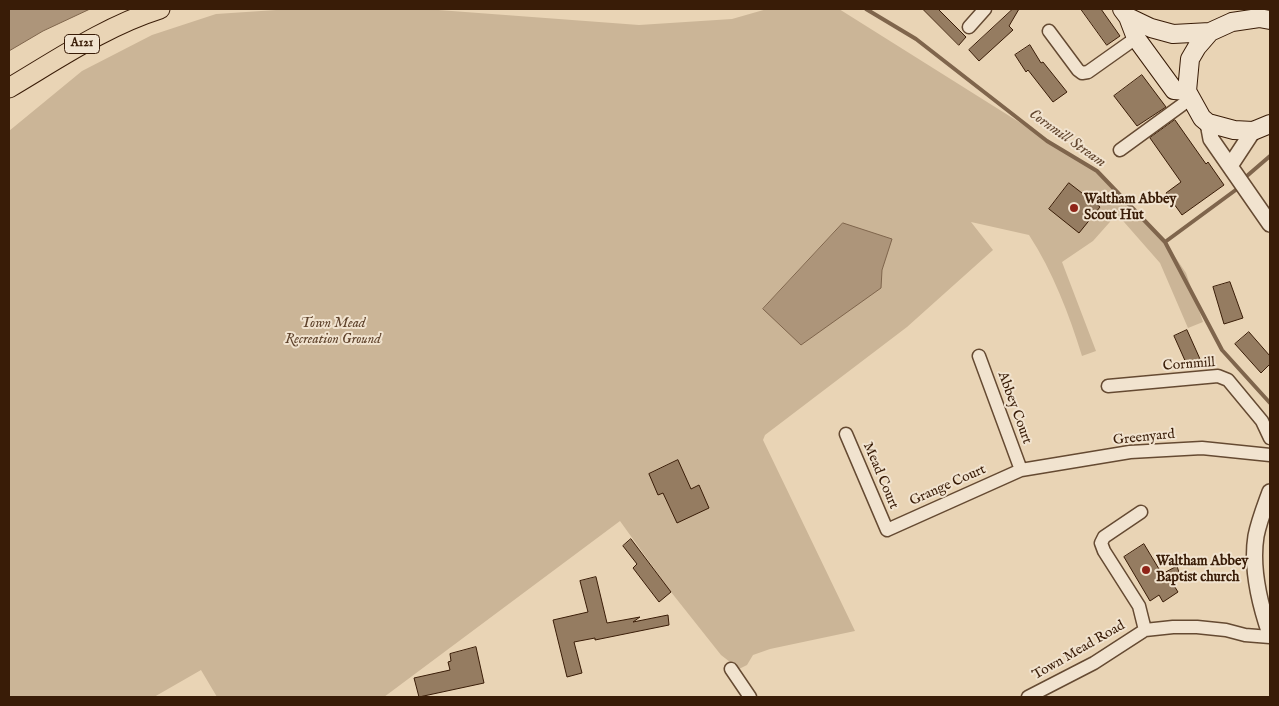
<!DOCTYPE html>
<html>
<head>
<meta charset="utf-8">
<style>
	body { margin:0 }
	#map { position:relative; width:1279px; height:706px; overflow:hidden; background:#e9d4b5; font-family:"IM FELL English",serif }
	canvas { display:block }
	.frame { position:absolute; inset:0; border:10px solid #391c07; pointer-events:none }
</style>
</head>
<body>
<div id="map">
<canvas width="1279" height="706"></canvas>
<div class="frame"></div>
</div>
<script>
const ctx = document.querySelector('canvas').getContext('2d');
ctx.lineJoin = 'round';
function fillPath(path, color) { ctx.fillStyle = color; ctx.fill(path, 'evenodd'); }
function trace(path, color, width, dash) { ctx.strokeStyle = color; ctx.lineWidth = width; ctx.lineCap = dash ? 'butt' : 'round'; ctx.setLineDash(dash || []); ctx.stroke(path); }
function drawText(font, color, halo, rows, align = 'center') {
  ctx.font = font + ' "IM FELL English",serif'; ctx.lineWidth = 4; ctx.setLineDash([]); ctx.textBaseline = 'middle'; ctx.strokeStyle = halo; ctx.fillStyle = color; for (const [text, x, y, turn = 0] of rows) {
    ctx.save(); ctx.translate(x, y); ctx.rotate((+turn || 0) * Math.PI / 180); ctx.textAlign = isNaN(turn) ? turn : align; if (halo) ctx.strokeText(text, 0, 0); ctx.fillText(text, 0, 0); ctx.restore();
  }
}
fillPath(new Path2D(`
	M291,9H425L639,25L732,19L767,9H839L1097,171L1165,242L1186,273L1203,322L1188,328L1160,263L1117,214L1093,241L1062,262L1096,351L1082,356C1069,314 1053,272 1029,235L971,222L993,250L907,327L765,435L763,440L855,631L770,649L753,655L747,665L739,669L721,655L671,592L620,521L384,697H217L201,670L154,697H9V131L82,71L152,35L216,14Z`), '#cbb597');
const water = new Path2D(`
	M9,9H90L43,31L9,51Z
	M843,223L892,239L882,270L881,288L801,345L763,309Z`);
fillPath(water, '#ad957a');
trace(water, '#7f654c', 1);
trace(new Path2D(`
	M866,9L916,39L1047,141L1097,171L1165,242L1222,350L1270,403
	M1248,175L1270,156
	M1165,242L1237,189`), '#7f654c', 4);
const building = new Path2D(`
	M923,9H938L966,37L959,45Z
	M1013,9H1019L1009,26L1013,30L979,61L969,50Z
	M1081,9H1101L1120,36L1107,45Z
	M1030,45L1041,63L1043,62L1067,92L1053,102L1028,70L1026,72L1015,55Z
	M1142,75L1166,107L1137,126L1114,96Z
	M1175,120L1206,164L1208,162L1224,185L1182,215L1166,193L1181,182L1150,138Z
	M1069,183L1100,207L1079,233L1049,209Z
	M1230,282L1243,318L1224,324L1213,287Z
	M1187,330L1200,359L1187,365L1174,336Z
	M1249,332L1270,356V364L1261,373L1235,344Z
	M678,460L691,489L699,485L709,508L677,523L663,493L658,495L649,474Z
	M631,539L671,592L659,602L633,568L637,564L623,546Z
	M1144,544L1162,574L1177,566L1181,579L1173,584L1178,592L1163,602L1159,595L1150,601L1124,557Z
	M596,577L607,623L640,617L633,622L668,615L669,625L595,640V638L574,642L582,673L567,677L553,620L588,612L580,581Z
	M476,647L484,683L419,697L414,678L450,670L448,662L451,661L450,654Z`);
fillPath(building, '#957c61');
trace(building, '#391c07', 1);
const minor = new Path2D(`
	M969,27L985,9
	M1049,31L1078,70L1082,73L1088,72L1136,38
	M1120,150L1190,99
	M979,356L1021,470
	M1108,386L1218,376L1228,380L1262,421L1270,438
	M846,434L887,530L1021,470L1130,452L1202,448L1270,455
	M1141,512L1104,537L1101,543L1104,551L1139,606L1145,630
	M731,669L750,697
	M1028,697L1094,663L1145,630L1173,627H1197L1226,630L1245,635L1270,637`);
const tertiary = new Path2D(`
	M1208,123L1211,139L1270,224
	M1230,166L1253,131
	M1270,492C1265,506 1259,521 1256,536C1251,567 1260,605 1270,634`);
const secondary = new Path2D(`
	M1122,9L1128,17L1136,38L1174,90L1187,91
	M1128,17L1151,28L1173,34L1210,32
	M1270,20L1259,18L1232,22L1210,32L1197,47L1190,59L1187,91L1202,118L1208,123L1234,130L1253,131L1270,124`);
const primary = new Path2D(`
	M9,88C58,59 106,26 160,9`);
trace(minor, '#654a32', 15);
trace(tertiary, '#654a32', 18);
trace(secondary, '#391c07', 20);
trace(primary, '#391c07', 21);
trace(minor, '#f1e3cf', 12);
trace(tertiary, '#f1e3cf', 15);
trace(secondary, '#f1e3cf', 18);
trace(primary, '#e9d4b5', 19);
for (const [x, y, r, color] of [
	[1074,208,5,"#8f2418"],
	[1146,570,5,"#8f2418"]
]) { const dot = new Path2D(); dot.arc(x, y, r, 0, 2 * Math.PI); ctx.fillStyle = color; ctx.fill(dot); trace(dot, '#f1e3cf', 2); }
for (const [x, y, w] of [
	[82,44,35]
]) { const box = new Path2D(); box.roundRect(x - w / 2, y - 9.5, w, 19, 4); ctx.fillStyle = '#f1e3cf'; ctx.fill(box); trace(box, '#391c07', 1); }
drawText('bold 12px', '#391c07', null, [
	["A121",82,44]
]);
drawText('bold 14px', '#391c07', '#f1e3cf', [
	["Waltham Abbey",1084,200],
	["Scout Hut",1084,216],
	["Waltham Abbey",1156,562],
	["Baptist church",1156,578]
], 'left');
drawText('italic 14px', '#5e422b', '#f1e3cf', [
	["Town Mead",333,324],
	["Recreation Ground",333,340]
]);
drawText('14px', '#391c07', '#f1e3cf', [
	["Cornmill",1189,365,-4],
	["Abbey Court",1014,408,70],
	["Greenyard",1144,438,-6],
	["Mead Court",880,476,67],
	["Grange Court",948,486,-24],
	["Town Mead Road",1079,651,-30]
]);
drawText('italic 15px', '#62462f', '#f1e3cf', [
	["Cornmill Stream",1067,139,35]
]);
</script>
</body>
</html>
